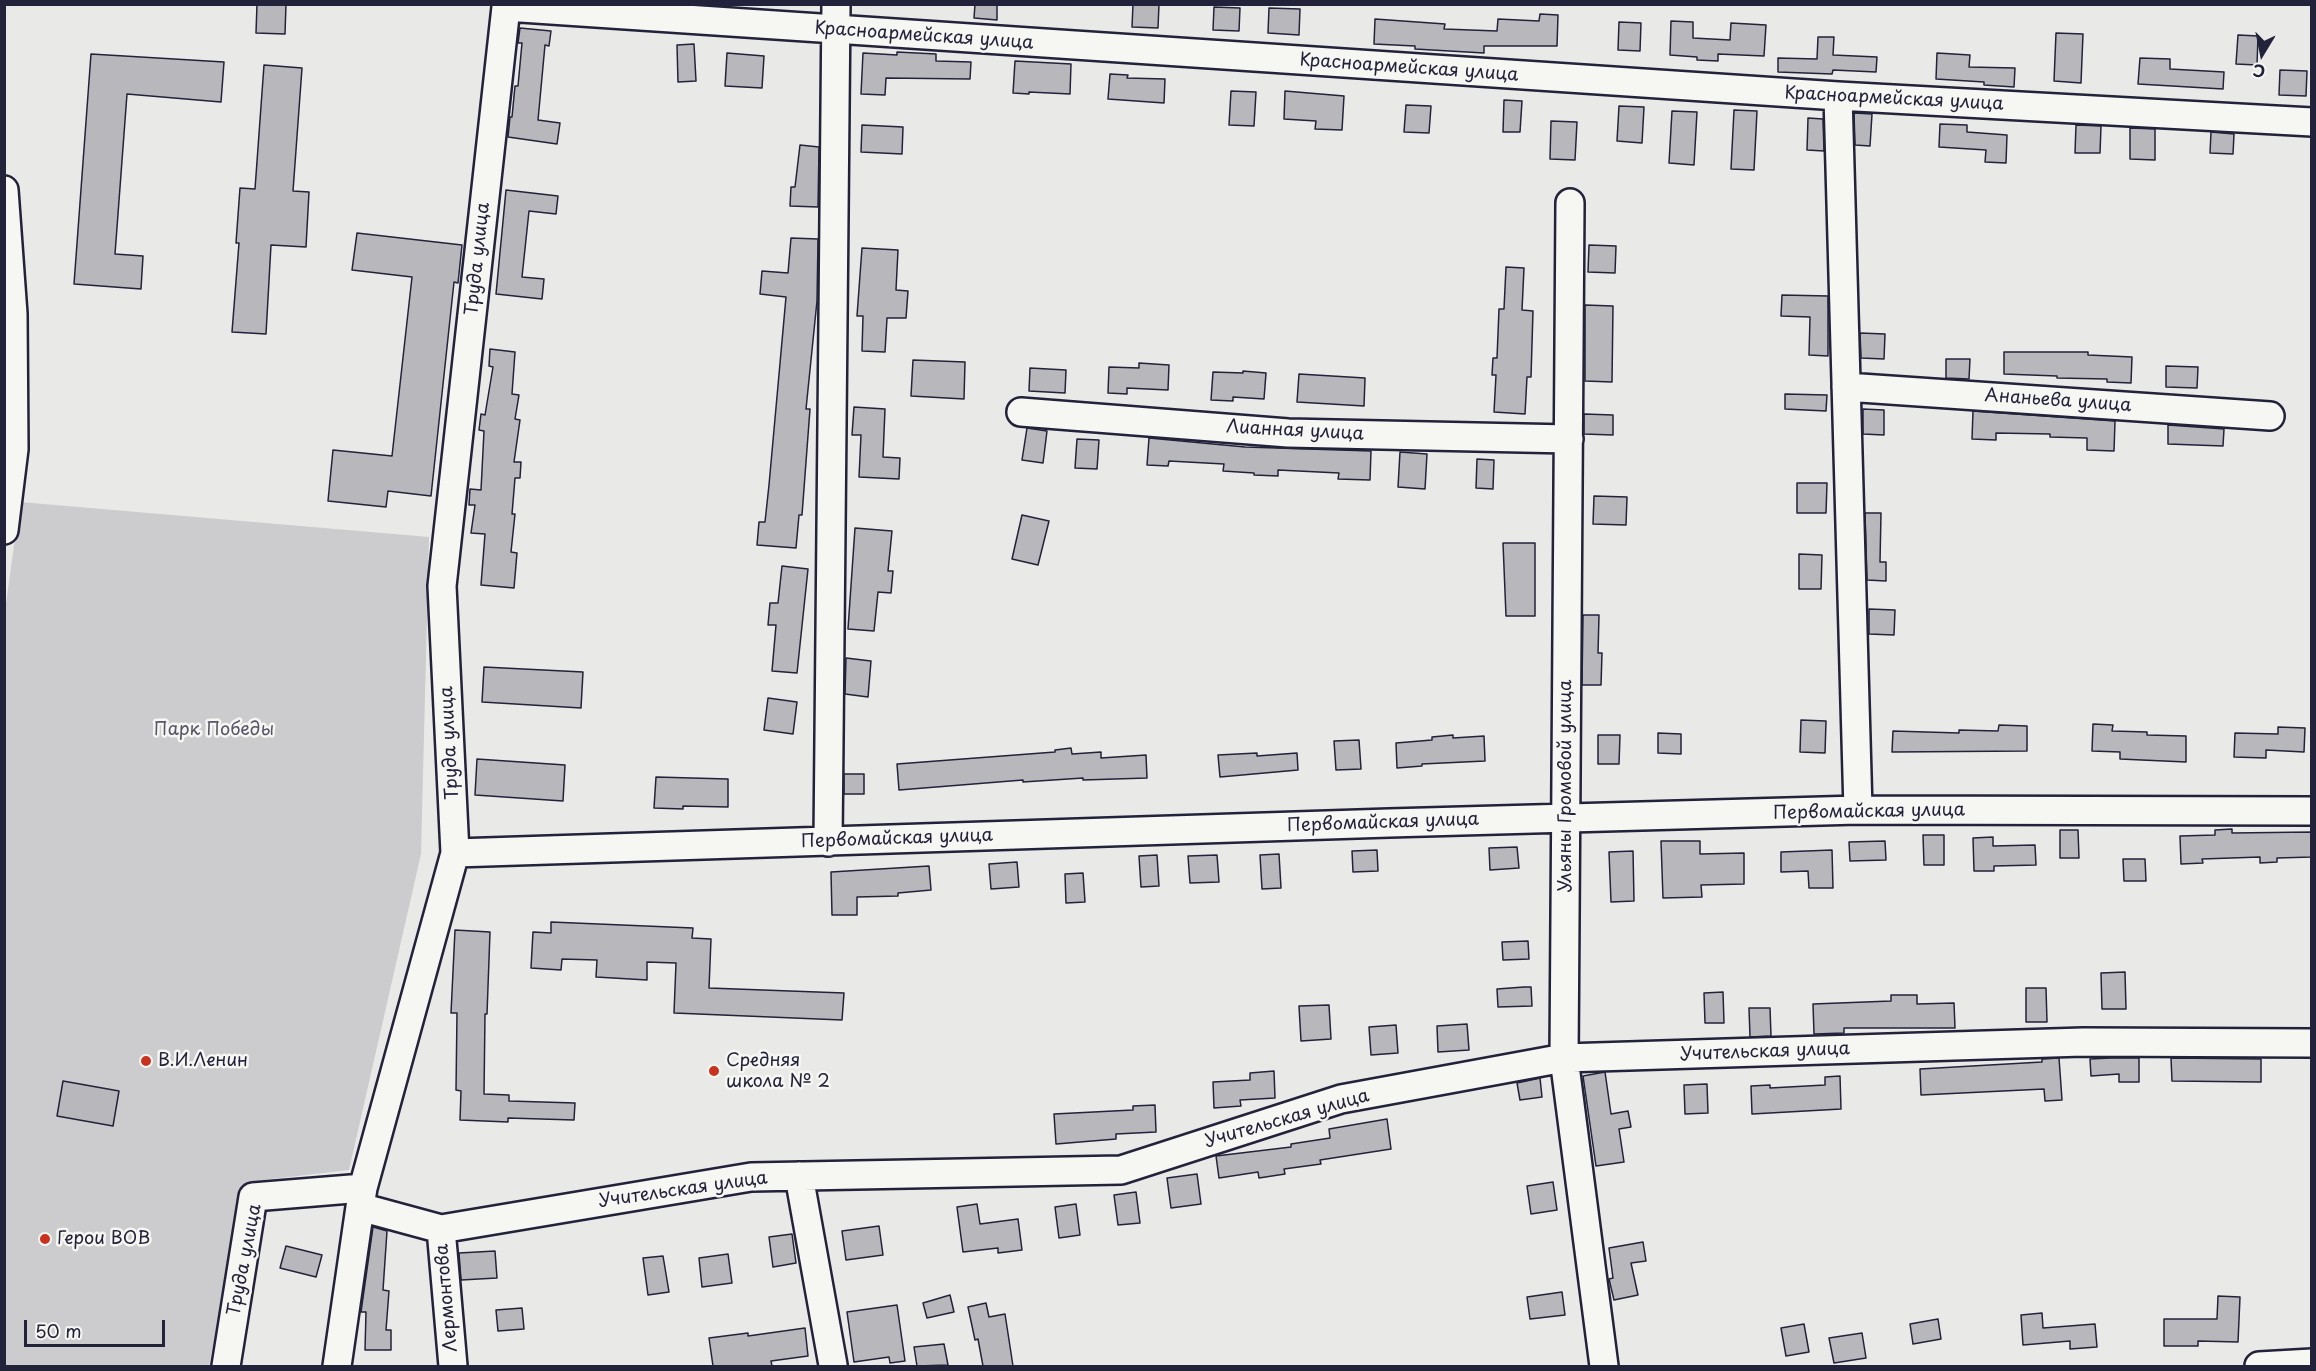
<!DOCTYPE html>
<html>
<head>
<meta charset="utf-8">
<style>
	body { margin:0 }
	#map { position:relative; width:2316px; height:1371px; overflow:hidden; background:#e9e9e7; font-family:"Playpen Sans",sans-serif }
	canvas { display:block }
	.frame { position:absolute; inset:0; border:6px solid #22223b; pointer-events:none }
	.north { position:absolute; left:2232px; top:24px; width:60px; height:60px; -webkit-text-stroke:4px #f6f6f2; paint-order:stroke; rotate:190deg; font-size:16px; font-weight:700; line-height:24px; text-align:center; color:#22223b }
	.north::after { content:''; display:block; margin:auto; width:21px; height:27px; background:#22223b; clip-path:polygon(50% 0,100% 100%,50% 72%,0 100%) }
	.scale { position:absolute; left:24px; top:1320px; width:141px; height:27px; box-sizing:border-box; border:3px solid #22223b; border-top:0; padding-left:8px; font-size:18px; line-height:21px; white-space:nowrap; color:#22223b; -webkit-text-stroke:4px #f6f6f2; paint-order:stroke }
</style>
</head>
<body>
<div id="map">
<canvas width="2316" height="1371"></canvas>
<div class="frame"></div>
<div class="north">С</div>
<div class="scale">50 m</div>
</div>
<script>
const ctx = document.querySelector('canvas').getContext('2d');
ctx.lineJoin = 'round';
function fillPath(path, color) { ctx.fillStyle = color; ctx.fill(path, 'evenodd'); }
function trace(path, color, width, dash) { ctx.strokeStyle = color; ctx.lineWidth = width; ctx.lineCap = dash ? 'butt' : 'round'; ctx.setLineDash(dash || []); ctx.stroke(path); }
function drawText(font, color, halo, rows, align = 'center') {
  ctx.font = font + ' "Playpen Sans",sans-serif'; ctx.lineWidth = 5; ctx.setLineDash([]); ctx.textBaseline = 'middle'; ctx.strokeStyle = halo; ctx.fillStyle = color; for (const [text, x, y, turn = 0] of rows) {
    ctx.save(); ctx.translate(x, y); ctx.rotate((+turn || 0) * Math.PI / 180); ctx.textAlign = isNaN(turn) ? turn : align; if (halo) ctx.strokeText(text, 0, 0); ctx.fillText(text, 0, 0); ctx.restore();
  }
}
fillPath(new Path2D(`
	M20,502L429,537L421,854L349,1170L246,1182L209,1366H5L4,618Z`), '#ccccce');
const building = new Path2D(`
	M257,4H286L285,34L256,33Z
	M975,4H997V20L974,18Z
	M1133,4H1159L1158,28L1132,27Z
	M1214,7L1240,8L1239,31L1213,30Z
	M1269,8L1300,9L1299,35L1268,33Z
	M1540,14L1558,15L1557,46H1484V53L1415,49V46L1374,44L1375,19L1445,24L1444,29L1497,31L1498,19L1539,21Z
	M1671,21L1693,22V38L1730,40L1731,23L1766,25L1764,56L1718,54V61L1697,60V57L1670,55Z
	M1619,22L1641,23L1640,51L1618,50Z
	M520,28L551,31L549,46L545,45L538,120L560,123L557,144L508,137L510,117H512L515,86H518L522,43H518Z
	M2056,33L2083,34L2081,83L2054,81Z
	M2238,35L2258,36L2257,65L2236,64Z
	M1818,37H1834L1833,55L1877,57L1876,72L1833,70L1832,74L1778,72V58L1817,59Z
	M694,44L696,81L678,82L677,45Z
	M897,52L936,54V61L971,62L970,79L886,78L885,95L861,94L863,53L897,55Z
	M727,53L764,56L762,88L725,86Z
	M1937,53L1970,55L1969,67L2015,68L2014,87L1984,85V82L1936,79Z
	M91,54L224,62L221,102L127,94L115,254L143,256L141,289L74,284Z
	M2140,58L2170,59V69L2224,72L2223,89L2138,84Z
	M1015,61L1071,64L1070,94L1029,92V94L1013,93Z
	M264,65L302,68L293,191L309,192L306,247L271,245L266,334L232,332L239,243H236L240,188L255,189Z
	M2280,70L2307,71L2306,96L2279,95Z
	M1110,74L1128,75L1127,78L1165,79L1164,103L1108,99Z
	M1231,91L1256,92L1254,126L1229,125Z
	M1285,91L1344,96L1342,130L1315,129L1316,121L1284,119Z
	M1504,100L1522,101L1520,132H1503Z
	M1406,105L1431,106L1429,133L1404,132Z
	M1619,106L1644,107L1642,143L1617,141Z
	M1734,110L1757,111L1754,170L1731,169Z
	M1672,111L1697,112L1694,165L1669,163Z
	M1854,113L1872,114L1870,146L1855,145Z
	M1808,118L1823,119L1824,151L1807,150Z
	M1551,121L1577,122L1575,160L1550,159Z
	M1940,124L1967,125V132L2007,135L2006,163L1985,162L1986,150L1939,147Z
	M862,125L903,127L902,154L861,152Z
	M2076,125L2101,126L2100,153H2075Z
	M2130,128L2155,129V160L2130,159Z
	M2211,132L2234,134L2233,154L2210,153Z
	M800,145L819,147L818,207L790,206L791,187H795Z
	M506,190L558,196L556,214L529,211L522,277L544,279L542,299L496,294Z
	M357,233L462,245L458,283L454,282L431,496L388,491L386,507L328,501L333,450L392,456L412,277L352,270Z
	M791,238L818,239L817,301L806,409H810L802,515H799L796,548L757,545L759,522H765L769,485L786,297L760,294L762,271L788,273Z
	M1589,245L1616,246L1615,273L1588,272Z
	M862,248L898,250L896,290L908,291L906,318H887L885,352L862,351L863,316H857Z
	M1506,267L1524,268L1522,310L1533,311L1531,377H1527L1525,414L1494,412L1496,375H1492L1493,358H1497L1499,309H1504Z
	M1782,295L1828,296V356L1809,355L1810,317L1781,316Z
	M1585,305L1613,306L1612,382L1585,381Z
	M1860,333L1885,334L1884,359L1861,358Z
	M490,349L515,352L512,394L519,395L515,419L520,420L514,462H521L520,478H515L512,514H515L511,552L517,553L514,588L481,585L485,534L471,533L475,505H469L470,489L481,490L484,431L479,430L481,414L485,415L493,367L489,366Z
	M2004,352H2088V355L2132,357L2131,383L2107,382V379L2057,378V376L2004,374Z
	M1946,359H1970L1969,379L1946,378Z
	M913,360L965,362L964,399L911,396Z
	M1139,363L1169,365L1168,390L1127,388V394L1108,393L1109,367L1139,368Z
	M2166,366L2198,367L2197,388L2166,387Z
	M1030,368L1066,370L1065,393L1029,391Z
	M1243,371L1266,373L1264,399L1233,397V401L1211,400L1213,372L1243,373Z
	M1299,374L1365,378L1364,406L1297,402Z
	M1785,394L1827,395L1826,411L1785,409Z
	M854,407L885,409L883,457L900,458L899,479L859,477L861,435H852Z
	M1863,409L1884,410V435L1863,434Z
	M1973,411L2115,421L2114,451L2087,450V438L2050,437V434L1996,433V440L1972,439Z
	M1584,414L1613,415V435L1584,434Z
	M2168,425L2224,429L2223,446L2168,444Z
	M1027,428L1047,431L1043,463L1022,460Z
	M1149,438L1245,447L1371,451L1370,480L1338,479L1339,473L1278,470V476L1254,475V473L1223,471L1224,464L1169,461L1168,466L1147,465Z
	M1077,439L1099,440L1097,469L1075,468Z
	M1400,452L1427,454L1425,489L1398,487Z
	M1477,459L1494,460L1493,489L1476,488Z
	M1797,483H1827L1826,513H1797Z
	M1594,496L1627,497L1626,525L1593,524Z
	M1865,513H1881L1880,562H1886V581L1867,580Z
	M1022,515L1049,521L1038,565L1012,559Z
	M855,528L892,531L888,571H893L891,593L878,592L874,631L848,629Z
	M1503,543H1535V616H1506Z
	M1799,554L1822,555L1821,589H1799Z
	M782,566L808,569L797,673L772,671L776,625H768L770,603H778Z
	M1869,609L1895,610L1894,635L1869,634Z
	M1583,615H1599L1598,653H1602L1601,685H1582Z
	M846,658L871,661L868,697L845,694Z
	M484,667L583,672L581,708L482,702Z
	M768,698L797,702L793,734L764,730Z
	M1801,720L1826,721L1825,753L1800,752Z
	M2093,724L2113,725L2112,731L2147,732V735L2186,736V762L2120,759V752L2092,751Z
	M1999,725L2027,726V751L1892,752L1893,731L1959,733V730L1998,731Z
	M2278,727L2305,728L2304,752L2266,750V758L2234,757L2235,733L2278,734Z
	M1658,733L1681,734V754L1658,753Z
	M1453,735V738L1484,736L1485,761L1422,764V766L1397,768L1396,743L1432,740V737Z
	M1598,735H1620L1619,764H1598Z
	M1359,740L1361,769L1336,770L1334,741Z
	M1071,748L1072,754L1101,752V758L1146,755L1147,778L1083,780V778L1023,782V780L899,790L897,764L1055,752V750Z
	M1257,753V756L1297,753L1298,770L1220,777L1218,755Z
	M477,759L565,765L563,801L475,795Z
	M844,774H864V794H844Z
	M656,777L728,779V807L683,806V809L654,808Z
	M2232,829V833L2312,832V857L2277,858V862L2260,863V857L2202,859L2203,863L2181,864L2180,836L2215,835V830Z
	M2060,830H2078L2079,858H2060Z
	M1923,835H1944V865H1924Z
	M1993,837V846L2035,845L2036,865L1994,866V871H1974L1973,838Z
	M1661,841H1700V854L1744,853V884L1701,885L1702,897L1663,898Z
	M1885,841L1886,860L1850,861L1849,842Z
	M1517,847L1519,868L1490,870L1489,848Z
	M1377,850L1378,871L1353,872L1352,851Z
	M1832,850L1833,888H1809L1808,871L1781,872V852Z
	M1633,851L1634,901L1611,902L1609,852Z
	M1279,854L1281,888L1262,889L1260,855Z
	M1157,855L1159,886L1141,887L1139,856Z
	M1217,855L1219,882L1190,883L1188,856Z
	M2123,859H2145L2146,881H2124Z
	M1017,862L1019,887L991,889L989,864Z
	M929,866L931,890L898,893V896L857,897V915H832L831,872Z
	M1083,873L1085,902L1066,903L1065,874Z
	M551,922L693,928L692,938L711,939L709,988L844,993L842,1020L674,1013L676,963L647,962V980L596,977L597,960L562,959L561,970L531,968L533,932L551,933Z
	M455,930L490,932L487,1014H485L484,1094L509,1095V1101L575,1103L574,1120L508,1118V1122L460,1120L461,1091L456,1090L457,1013H451Z
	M1528,941L1529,959L1503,960L1502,942Z
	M2125,972L2126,1009H2102L2101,973Z
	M1524,987H1531L1532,1006L1498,1007L1497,989Z
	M2026,988H2046L2047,1022H2026Z
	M1723,992L1724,1023H1705L1704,993Z
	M1891,995H1917V1004L1954,1003L1955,1028H1844V1033L1814,1034L1813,1004L1891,1001Z
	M1329,1005L1331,1039L1301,1041L1299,1006Z
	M1749,1008H1770L1771,1036L1750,1037Z
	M1467,1024L1469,1050L1438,1052L1437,1026Z
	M1396,1025L1398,1053L1371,1055L1369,1027Z
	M2059,1058L2062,1100L2045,1101L2044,1089L1921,1095L1920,1069L2042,1062V1059Z
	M2111,1058H2139V1082H2119V1074L2091,1076L2090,1059Z
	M2171,1058L2261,1059V1082L2172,1081Z
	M1274,1071L1275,1098L1240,1100L1241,1106L1214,1108L1213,1082L1250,1080V1073Z
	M1605,1072L1611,1114L1628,1111L1631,1127L1619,1129L1624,1162L1596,1166L1583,1076Z
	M1840,1076L1841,1109L1752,1114L1751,1086L1770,1085V1088L1825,1085V1077Z
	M1540,1078L1542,1097L1520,1100L1517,1083Z
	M63,1081L119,1091L113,1126L57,1116Z
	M1707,1084L1708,1113L1685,1114L1684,1085Z
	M1155,1105L1156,1132L1116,1134V1139L1056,1144L1054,1114L1133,1110V1106Z
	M1387,1119L1391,1149L1320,1160L1321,1164L1284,1169L1285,1174L1259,1178L1258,1172L1219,1178L1216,1156L1291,1147V1144L1330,1138L1329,1129Z
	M1197,1174L1201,1204L1171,1208L1167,1178Z
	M1553,1182L1557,1210L1531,1214L1527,1186Z
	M1136,1192L1140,1223L1118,1225L1114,1195Z
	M977,1204L980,1224L1018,1219L1022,1250L998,1253V1248L963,1252L957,1207Z
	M1076,1204L1080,1235L1059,1238L1055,1207Z
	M879,1226L883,1255L846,1260L842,1231Z
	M373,1227L387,1231L383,1290L389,1291L386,1330H391V1350H365L366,1312H361Z
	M792,1234L796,1263L773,1267L769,1237Z
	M1643,1242L1646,1261L1631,1263L1638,1295L1614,1300L1609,1279L1613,1278L1609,1248Z
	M286,1246L322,1255L316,1277L280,1268Z
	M495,1251L497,1278L461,1280L459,1253Z
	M728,1254L732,1283L702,1287L699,1258Z
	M663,1256L669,1292L648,1295L643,1258Z
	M1562,1292L1565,1315L1530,1319L1527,1297Z
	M950,1295L954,1312L927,1318L923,1303Z
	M2218,1296L2240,1297L2238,1342L2198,1341V1346H2164V1319H2217Z
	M986,1303L989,1317L1005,1314L1013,1366H983L978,1339L975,1340L968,1307Z
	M897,1305L905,1361L890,1363L889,1357L854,1362L847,1312Z
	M522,1308L524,1329L498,1331L496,1310Z
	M2042,1313L2043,1328L2095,1324L2097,1347L2070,1349V1341L2023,1345L2021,1315Z
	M1938,1319L1941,1339L1913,1344L1910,1324Z
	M1804,1324L1809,1352L1786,1356L1781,1328Z
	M805,1328L808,1356L771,1361L772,1366H713L709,1338L748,1333V1336Z
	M1862,1333L1866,1358L1834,1363L1829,1338Z
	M944,1344L948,1365L917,1366L914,1347Z`);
fillPath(building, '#b8b8bc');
trace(building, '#22223b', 1.5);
const minor = new Path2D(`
	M1838,96L1858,810
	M4,190L13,314L14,449L4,530
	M1570,203L1564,1058L1604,1366
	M1846,387L2270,416
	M1021,412L1288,433L1569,439
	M828,842L836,4
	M455,853L1389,823L1858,810L2312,811
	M799,1176L833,1365
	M363,1188L360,1207L441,1229L751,1177L1121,1170L1341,1099L1564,1058L2083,1042L2312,1043
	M441,1229L453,1366
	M226,1366L253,1197L363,1188L455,853L442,586L506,7L1838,96L2312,122
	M337,1366L360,1207
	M2259,1366L2312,1363`);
trace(minor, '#22223b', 32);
trace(minor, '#f6f6f2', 27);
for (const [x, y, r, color] of [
	[146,1061,6,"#c8321e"],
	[714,1071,6,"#c8321e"],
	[45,1239,6,"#c8321e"]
]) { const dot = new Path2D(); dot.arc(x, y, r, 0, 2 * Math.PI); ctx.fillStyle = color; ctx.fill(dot); trace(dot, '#f6f6f2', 2); }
drawText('18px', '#22223b', '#f6f6f2', [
	["Красноармейская улица",924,36,4],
	["Красноармейская улица",1409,68,4],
	["Красноармейская улица",1894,99,3],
	["Труда улица",478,259,-84],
	["Ананьева улица",2058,401,4],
	["Лианная улица",1295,431,3],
	["Труда улица",450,743,-93],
	["Ульяны Громовой улица",1566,786,-90],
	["Первомайская улица",1869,812,-1],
	["Первомайская улица",1383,823,-2],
	["Первомайская улица",897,839,-2],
	["Учительская улица",1765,1052,-2],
	["Учительская улица",1287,1119,-16],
	["Учительская улица",683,1190,-8],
	["Труда улица",245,1260,-79],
	["Лермонтова",447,1298,-95]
]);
drawText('18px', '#555567', '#f6f6f2', [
	["Парк Победы",214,730]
]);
drawText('18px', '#22223b', '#f6f6f2', [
	["В.И.Ленин",158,1061],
	["Средняя",726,1061],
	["школа № 2",726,1082],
	["Герои ВОВ",57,1239]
], 'left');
</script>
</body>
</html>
